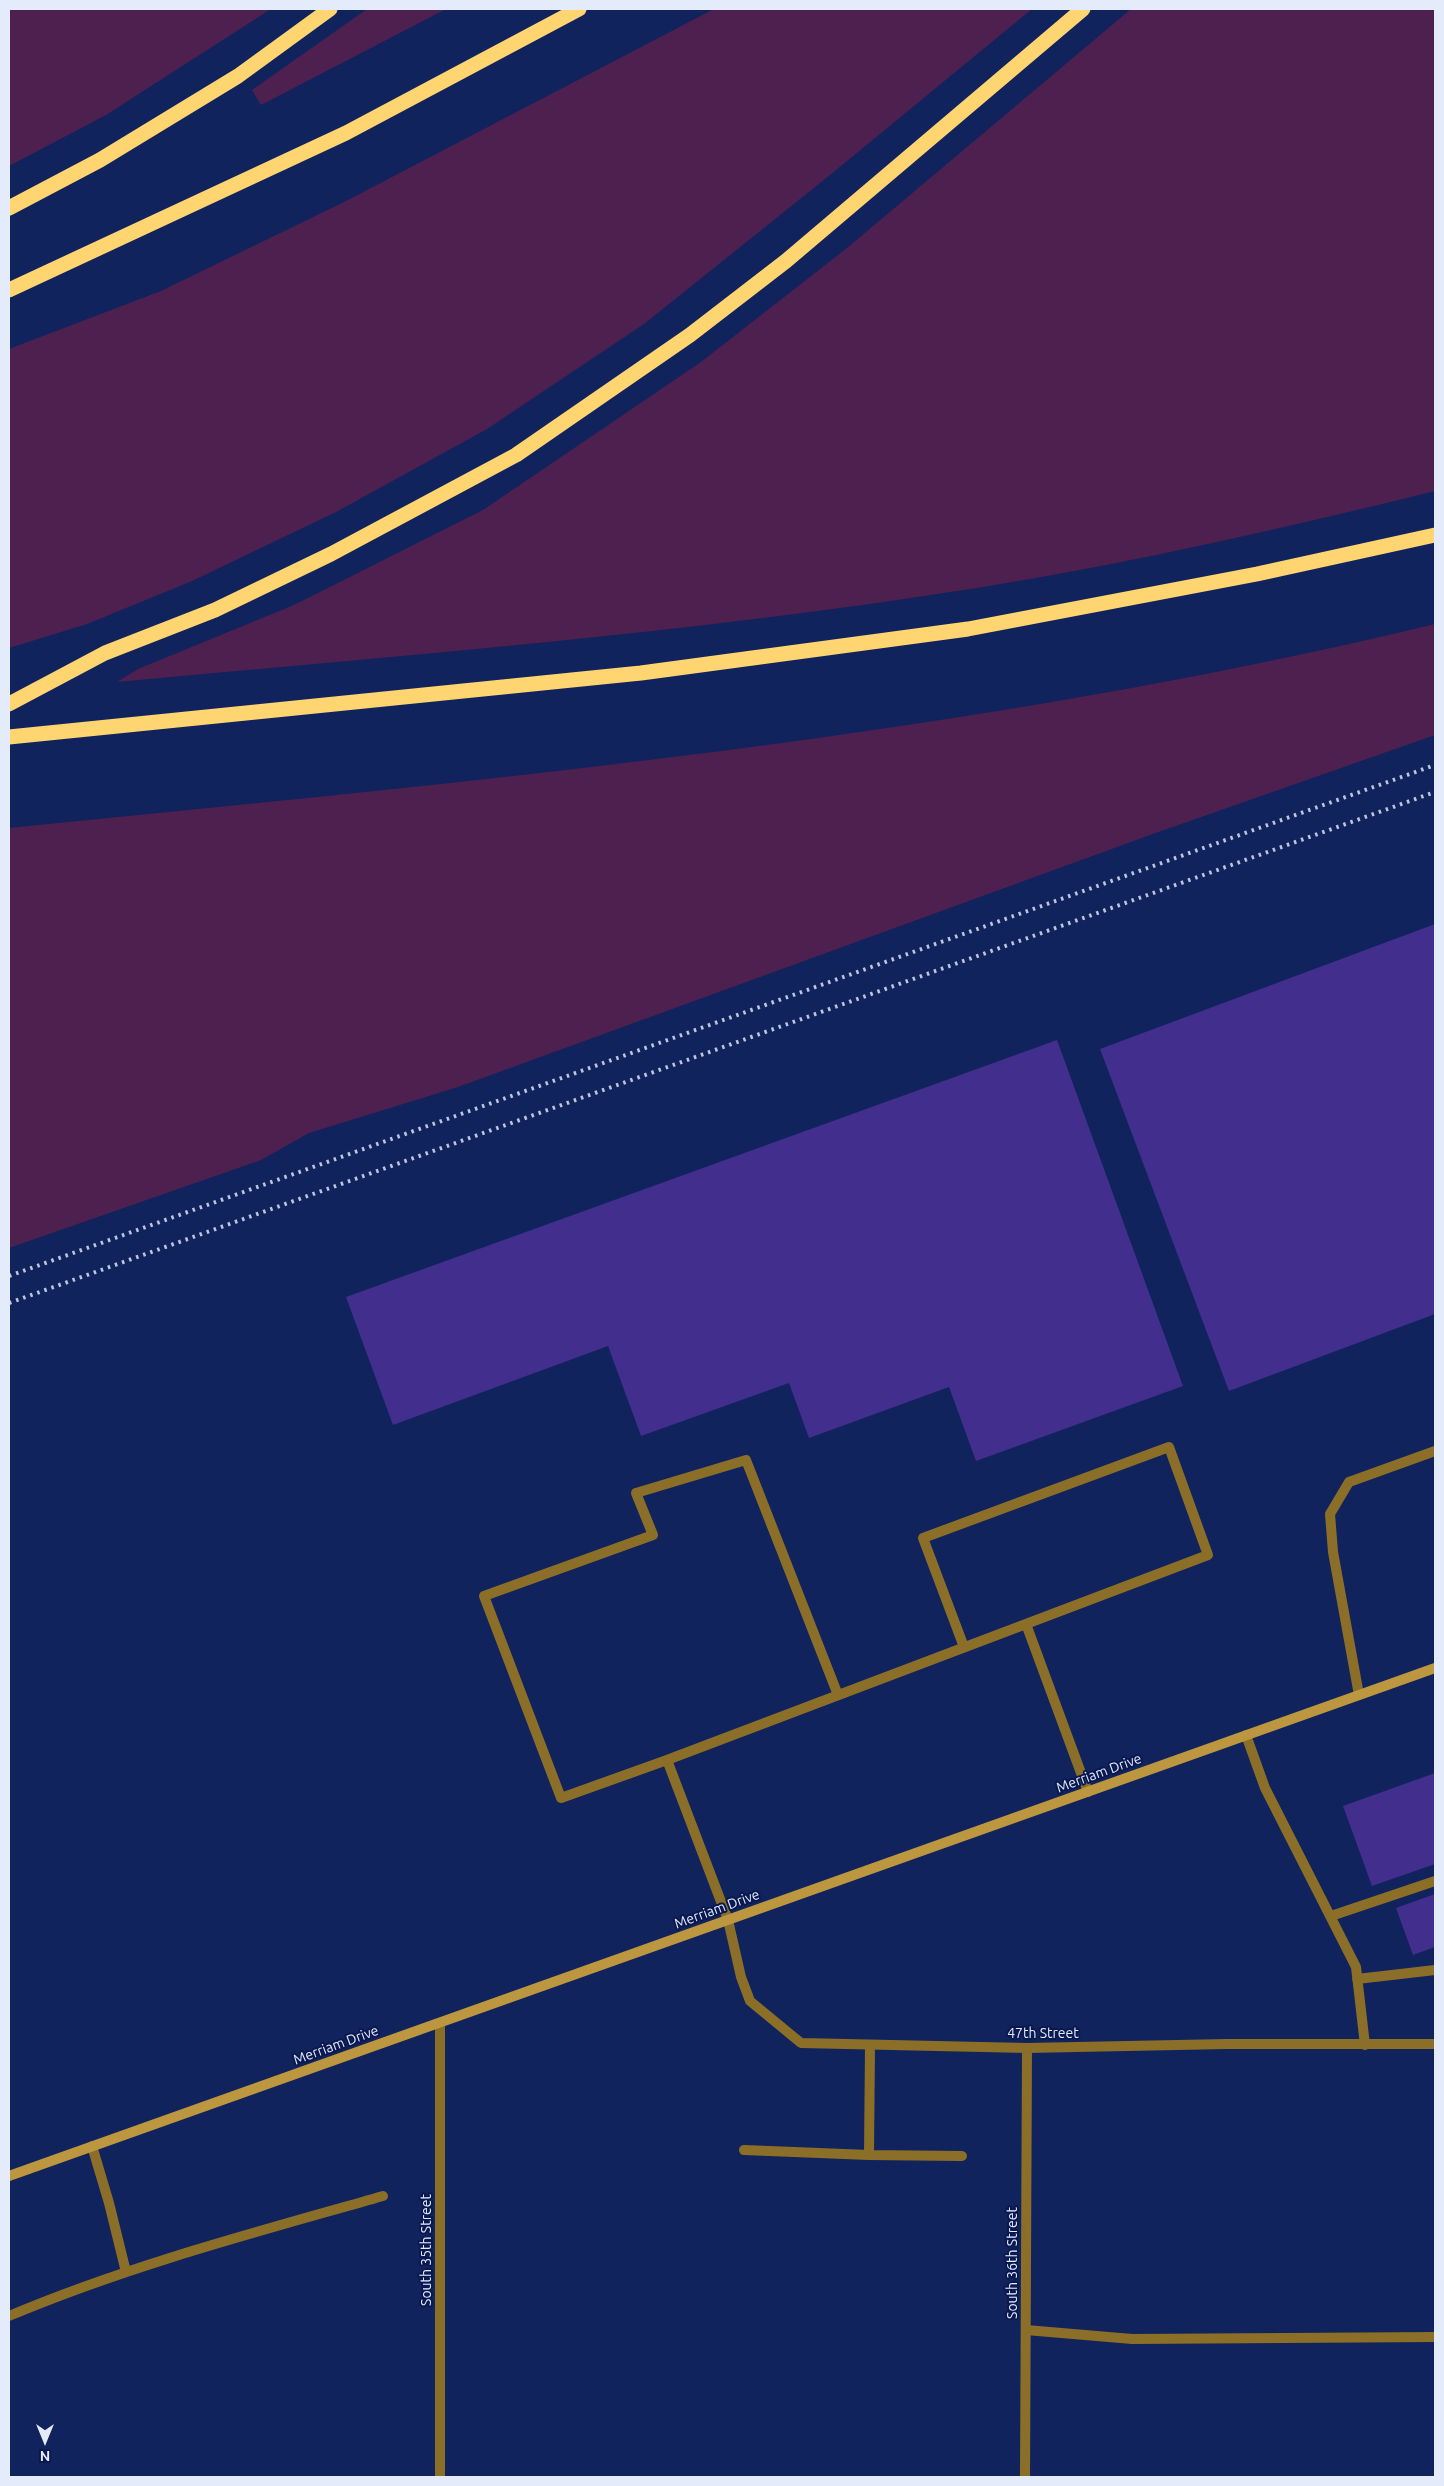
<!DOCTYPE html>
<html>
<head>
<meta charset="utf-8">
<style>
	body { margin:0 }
	#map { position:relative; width:1444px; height:2486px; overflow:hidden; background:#11235c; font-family:Ubuntu,sans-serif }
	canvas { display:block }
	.frame { position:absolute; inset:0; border:10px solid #e4ebfa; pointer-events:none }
	.north { position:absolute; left:20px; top:2416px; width:50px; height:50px; -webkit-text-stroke:4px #091851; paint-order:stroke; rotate:180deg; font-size:14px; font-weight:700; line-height:20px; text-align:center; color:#e4ebfa }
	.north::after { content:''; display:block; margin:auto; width:18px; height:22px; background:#e4ebfa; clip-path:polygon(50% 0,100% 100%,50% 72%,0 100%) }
</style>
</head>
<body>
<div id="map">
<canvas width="1444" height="2486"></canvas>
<div class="frame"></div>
<div class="north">N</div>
</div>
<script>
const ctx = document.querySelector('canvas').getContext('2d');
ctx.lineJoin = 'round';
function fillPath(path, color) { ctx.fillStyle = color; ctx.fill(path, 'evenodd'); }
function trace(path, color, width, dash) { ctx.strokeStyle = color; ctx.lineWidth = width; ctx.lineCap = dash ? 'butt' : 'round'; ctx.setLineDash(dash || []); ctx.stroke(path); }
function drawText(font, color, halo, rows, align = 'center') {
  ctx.font = font + ' Ubuntu,sans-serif'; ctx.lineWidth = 4; ctx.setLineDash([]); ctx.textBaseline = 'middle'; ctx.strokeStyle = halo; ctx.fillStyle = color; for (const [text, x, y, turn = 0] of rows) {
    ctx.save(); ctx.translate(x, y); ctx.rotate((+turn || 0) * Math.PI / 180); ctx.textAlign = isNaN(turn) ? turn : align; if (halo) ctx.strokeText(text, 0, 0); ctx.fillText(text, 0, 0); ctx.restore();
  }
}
fillPath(new Path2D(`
	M9,9H271L106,115L9,166Z
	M367,9H446L261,105L252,90Z
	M714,9H1032L830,175L644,324L487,429L336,512L192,581L87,624L9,648V349L161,291L346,201Z
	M1131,9H1435V491C1286,528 1135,562 983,587C696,633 406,655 117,682L138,669L294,605L483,510L701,362L847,248Z
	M1435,624V735L1150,835L458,1087L309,1133L261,1160L9,1248V828C487,780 967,737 1435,624Z`), '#4e2050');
fillPath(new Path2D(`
	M1435,924V1314L1229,1391L1100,1049Z
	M1057,1040L1183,1386L976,1461L949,1387L809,1438L789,1383L641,1436L608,1346L393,1425L346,1297Z
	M1435,1773V1864L1372,1886L1343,1806Z
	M1435,1894V1947L1413,1955L1396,1908Z`), '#422e8d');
trace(new Path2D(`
	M964,1647L923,1538L1169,1447L1208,1555L1026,1624
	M1359,1695L1333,1552L1330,1514L1349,1482L1435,1451
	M1246,1735L1265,1788L1356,1967L1365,2045
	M667,1760L561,1798L484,1596L653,1535L636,1493L746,1460L838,1695
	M1331,1916L1435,1881
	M728,1920L667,1760L1026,1624L1088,1792
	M1357,1979L1435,1970
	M92,2146L109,2203L126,2272
	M744,2150L869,2155L870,2045
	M869,2155L962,2156
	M9,2316C130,2265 257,2232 383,2196
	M1026,2330L1132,2339L1435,2337`), '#8b6f28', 10);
trace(new Path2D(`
	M728,1920L741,1977L750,2001L801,2043L1027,2048L1227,2044H1435
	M440,2477V2023
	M1025,2477L1027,2048`), '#8b6f28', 10);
trace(new Path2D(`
	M9,2176L1435,1668`), '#bc973f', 10);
trace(new Path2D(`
	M9,208L100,160L238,76L330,9
	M9,290L346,133L579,9
	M9,704L105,653L215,610L331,554L516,455L690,335L786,261L1083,9
	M9,737L641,673L968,629L1257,574L1435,535`), '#ffd572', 15);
trace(new Path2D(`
	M9,1276L1435,765
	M9,1303L1435,792`), '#bdc6dd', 4, [2.5, 5]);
drawText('14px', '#e4ebfa', '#091851', [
	["Merriam Drive",1099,1773,-20],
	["Merriam Drive",717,1909,-20],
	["47th Street",1043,2033],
	["Merriam Drive",336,2045,-20],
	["South 35th Street",426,2250,-90],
	["South 36th Street",1012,2263,-90]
]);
</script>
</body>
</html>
